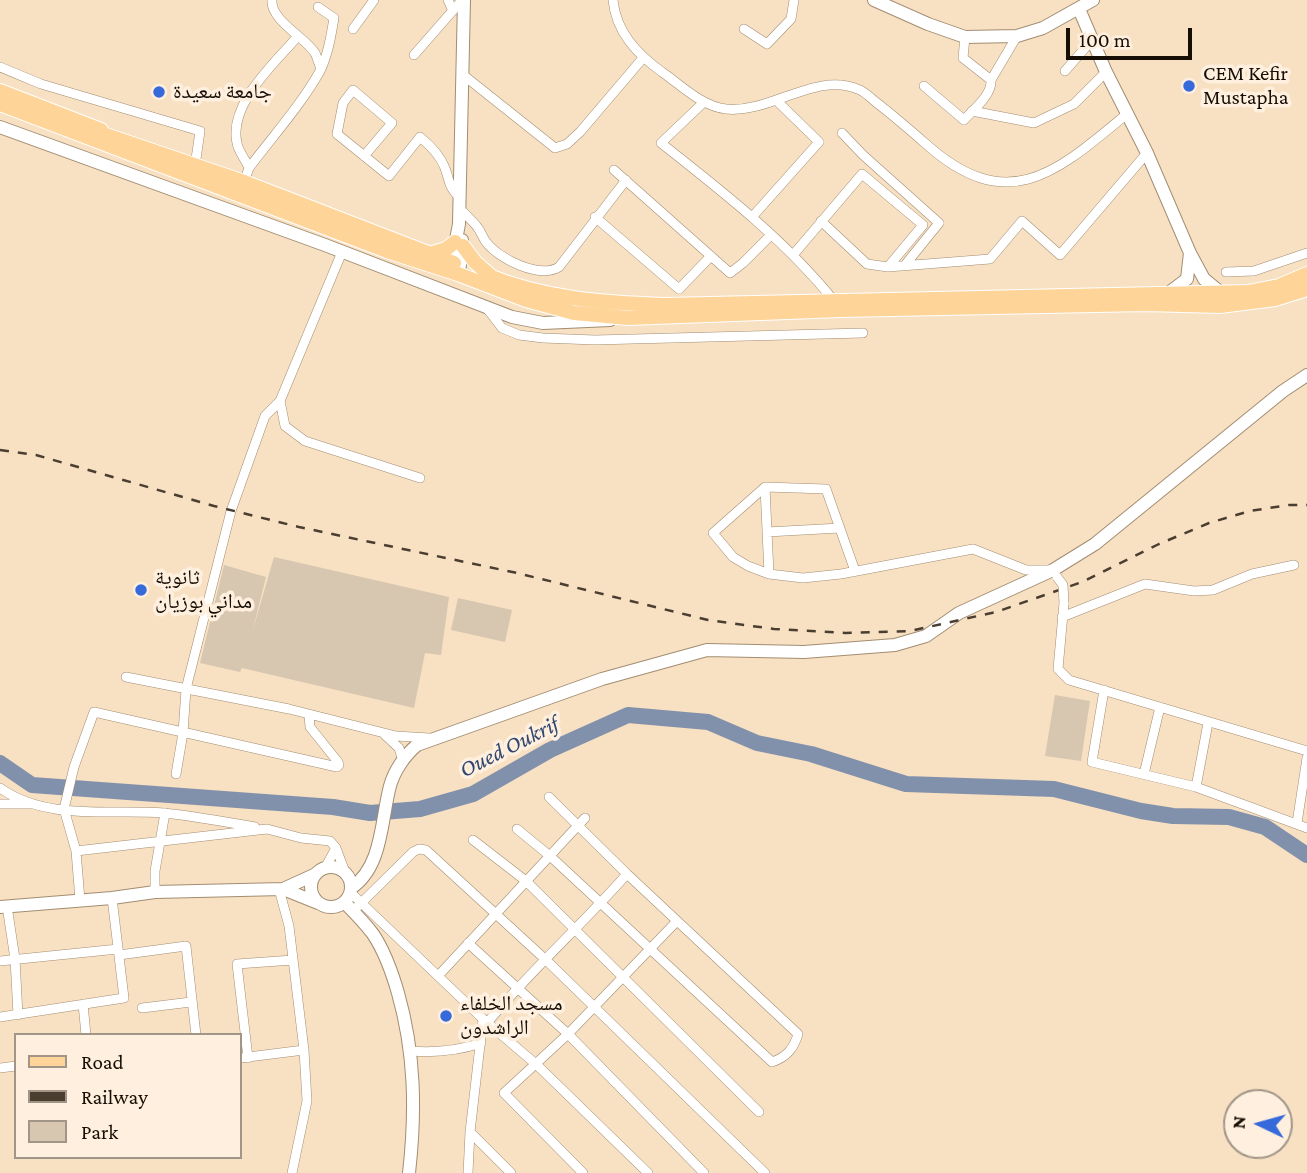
<!DOCTYPE html>
<html>
<head>
<meta charset="utf-8">
<style>
	body { margin:0 }
	#map { position:relative; width:1307px; height:1173px; overflow:hidden; background:#f8e0c3; font-family:"Crimson Pro",serif }
	canvas { display:block }
	.legend { position:absolute; left:14px; top:1033px; width:228px; height:126px; box-sizing:border-box; background:#feefde; border:2px solid #a19587; margin:0; padding:9px 12px; list-style:none; font-size:21px; color:#160e05 }
	.legend li { display:flex; align-items:center; gap:14px; height:35px }
	.legend b { width:35px; border:2px solid #a19587 }
	.north { position:absolute; left:1223px; top:1089px; width:70px; height:70px; box-sizing:border-box; background:#feefde; border:2px solid #a19587; border-radius:50%; rotate:275deg; font-size:19px; font-weight:700; line-height:28px; text-align:center; color:#160e05 }
	.north::after { content:''; display:block; margin:auto; width:24px; height:32px; background:#366ada; clip-path:polygon(50% 0,100% 100%,50% 72%,0 100%) }
	.scale { position:absolute; left:1066px; top:28px; width:126px; height:32px; box-sizing:border-box; border:4px solid #160e05; border-top:0; padding-left:9px; font-size:21px; line-height:24px; white-space:nowrap; color:#160e05; -webkit-text-stroke:5px #feefde; paint-order:stroke }
</style>
</head>
<body>
<div id="map">
<canvas width="1307" height="1173"></canvas>
<ul class="legend">
<li><b style="height:9px;background:#fed498"></b>Road</li>
<li><b style="height:9px;background:#4a3e31"></b>Railway</li>
<li><b style="height:19px;background:#d7c6b0"></b>Park</li>
</ul>
<div class="north">N</div>
<div class="scale">100 m</div>
</div>
<script>
const ctx = document.querySelector('canvas').getContext('2d');
ctx.lineJoin = 'round';
function fillPath(path, color) { ctx.fillStyle = color; ctx.fill(path, 'evenodd'); }
function trace(path, color, width, dash) { ctx.strokeStyle = color; ctx.lineWidth = width; ctx.lineCap = dash ? 'butt' : 'round'; ctx.setLineDash(dash || []); ctx.stroke(path); }
function drawText(font, color, halo, rows, align = 'center') {
  ctx.font = font + ' "Crimson Pro","Noto Naskh Arabic",serif'; ctx.lineWidth = 7; ctx.setLineDash([]); ctx.textBaseline = 'middle'; ctx.strokeStyle = halo; ctx.fillStyle = color; for (const [text, x, y, turn = 0] of rows) {
    ctx.save(); ctx.translate(x, y); ctx.rotate((+turn || 0) * Math.PI / 180); ctx.textAlign = isNaN(turn) ? turn : align; if (halo) ctx.strokeText(text, 0, 0); ctx.fillText(text, 0, 0); ctx.restore();
  }
}
fillPath(new Path2D(`
	M274,557L449,597L441,655L425,653L414,708L242,668L240,672L200,663L224,565L266,577L252,633Z
	M458,598L512,610L505,642L451,630Z
	M1055,695L1090,701L1081,761L1045,756Z`), '#d7c6b0');
trace(new Path2D(`
	M0,763L32,785L333,807L370,813L420,809L473,794L550,750L628,715L708,722L757,743L811,754L906,784L1054,789L1141,811L1173,816L1229,817L1265,827L1307,855`), '#8291ab', 16);
const street = new Path2D(`
	M272,0C270,20 305,37 315,53C317,57 319,64 321,69
	M448,0L453,11
	M613,0C616,32 637,54 662,72C681,85 701,106 726,109C771,114 816,70 860,90C866,93 872,99 877,103C894,116 910,130 926,144C1009,218 1058,171 1128,113
	M353,29L374,0
	M744,29L767,44L791,19L794,0
	M414,55L462,0
	M0,67L41,84L200,131L195,166
	M1065,71L1092,40
	M462,74L555,148L567,144L580,132L643,58
	M991,80L1017,36
	M924,86L964,120C974,109 992,95 991,80L963,58L965,37
	M704,102L661,143C723,192 785,240 835,302
	M972,111L1034,123L1074,104L1106,72
	M842,133L863,155L939,223L905,265
	M364,156L392,123L353,90L343,103L337,134L389,176L420,137C431,146 440,155 445,168C450,182 448,186 460,198
	M249,168C246,160 238,151 237,143C228,104 275,63 298,36
	M614,170L730,273L743,263L771,235
	M244,182L249,168C273,136 301,105 320,71C328,55 331,36 334,18L318,7
	M459,208C465,214 473,221 478,228C481,232 483,238 486,242C499,259 539,279 559,267L626,180
	M753,216L819,142L777,101
	M595,217L679,289L711,256
	M821,221L867,264L888,267L990,259L1022,221L1060,255L1147,153
	M342,252L280,401L285,426L305,441L420,478
	M793,255L862,174L923,225L888,267
	M1226,272L1254,271L1307,253
	M486,307L502,328L519,335L543,338L595,340L863,333
	M765,487L769,574
	M767,532L840,528
	M855,571L826,489L765,487L713,533L733,557L748,566L769,574L803,578L841,574L973,549L1026,570H1049
	M1064,603L1058,669L1069,680L1307,751
	M1062,617L1145,584L1194,591L1213,590L1252,574L1294,565
	M126,677L289,709L396,736L429,738
	M1104,690L1092,762L1196,787L1307,828
	M385,735L399,748L403,761
	M176,774L183,733L186,689L231,511L265,416L280,401
	M1144,774L1160,707
	M1196,787L1208,723
	M0,788C46,821 110,809 164,813C194,816 225,822 255,827
	M0,804H29
	M1297,823L1307,758
	M517,829L550,856L772,1062C787,1057 794,1048 798,1034L627,874L549,797
	M473,840L526,881L759,1112
	M76,851L267,829L301,838L330,841L336,848L345,872
	M325,868L336,848
	M279,889L289,926L304,1050L307,1101L292,1173
	M155,892V871L165,813
	M350,892L483,1019L537,1065L648,1173
	M80,900L76,851L64,809L74,767L94,712L337,767L339,765L338,762L310,727L309,715
	M7,906L15,959L18,1015
	M353,911L413,852L419,849L426,850L546,960L765,1173
	M468,943L568,1034L704,1173
	M119,955L186,946L196,1035
	M0,961L118,949
	M438,976L585,818
	M83,1004L86,1035
	M142,1008L191,1002
	M0,1017L124,998L112,898
	M487,1023C531,970 582,925 627,874
	M411,1051C436,1053 457,1051 481,1043
	M240,1058L304,1050
	M248,1058L237,964L293,960
	M0,1068L16,1066
	M470,1132L511,1173
	M468,1173L470,1132L483,1019
	M583,1173L504,1093L568,1034L677,921`);
const secondary = new Path2D(`
	M874,0L928,24L965,37L1017,36L1043,28L1093,0
	M1079,9L1106,72L1147,153L1190,253
	M0,127L325,245L512,317L543,323L610,320
	M450,271L459,224L464,0
	M458,274L462,256V240
	M1167,294L1187,279L1190,253L1204,279L1221,293
	M311 887a20 20 0 1 1 40 0a20 20 0 1 1-40 0Z
	M351,888C383,867 381,819 390,786C394,771 405,755 417,745L602,679L707,650L804,652L895,645L926,636L959,613L1053,570L1095,544L1283,391L1307,375
	M283,889L318,903
	M344,902C354,912 364,922 373,934C385,952 392,972 398,993C415,1053 416,1111 409,1173
	M0,907L112,898L155,892L283,889L316,874`);
const primary = new Path2D(`
	M0,91L101,130
	M0,104L387,251L458,274L526,300L574,313L628,318L841,310L1146,304L1220,306L1275,299L1307,289
	M91,130L244,182L454,263
	M463,246L475,262L493,278
	M430,254L446,249L455,242
	M486,275C546,299 602,303 665,305L1248,292L1279,286L1307,274`);
trace(street, '#a28d71', 10);
trace(secondary, '#a28d71', 14);
trace(primary, '#fff', 16);
trace(street, '#fff', 9);
trace(secondary, '#fff', 12);
trace(primary, '#fed498', 14);
trace(new Path2D(`
	M0,450L36,455L214,506L299,527L517,573L708,620L774,629L845,633L910,631L996,612L1082,582L1159,544L1209,523L1250,511L1289,505H1307`), '#4a3e31', 2.5, [9, 9]);
const streetBridge = new Path2D(`
	M1057,577L1063,585L1064,603`);
trace(streetBridge, '#a28d71', 10, []);
trace(streetBridge, '#fff', 9);
for (const [x, y, r, color] of [
	[1189,86,7,"#366ada"],
	[159,92,7,"#366ada"],
	[141,590,7,"#366ada"],
	[446,1016,7,"#366ada"]
]) { const dot = new Path2D(); dot.arc(x, y, r, 0, 2 * Math.PI); ctx.fillStyle = color; ctx.fill(dot); trace(dot, '#feefde', 2.5); }
drawText('21px', '#160e05', '#feefde', [
	["CEM Kefir",1203,74],
	["Mustapha",1203,98],
	["جامعة سعيدة",173,92],
	["ثانوية",155,578],
	["مداني بوزيان",155,602],
	["مسجد الخلفاء",460,1004],
	["الراشدون",460,1028]
], 'left');
drawText('italic 23px', '#32476f', '#feefde', [
	["Oued Oukrif",509,747,-27]
]);
</script>
</body>
</html>
